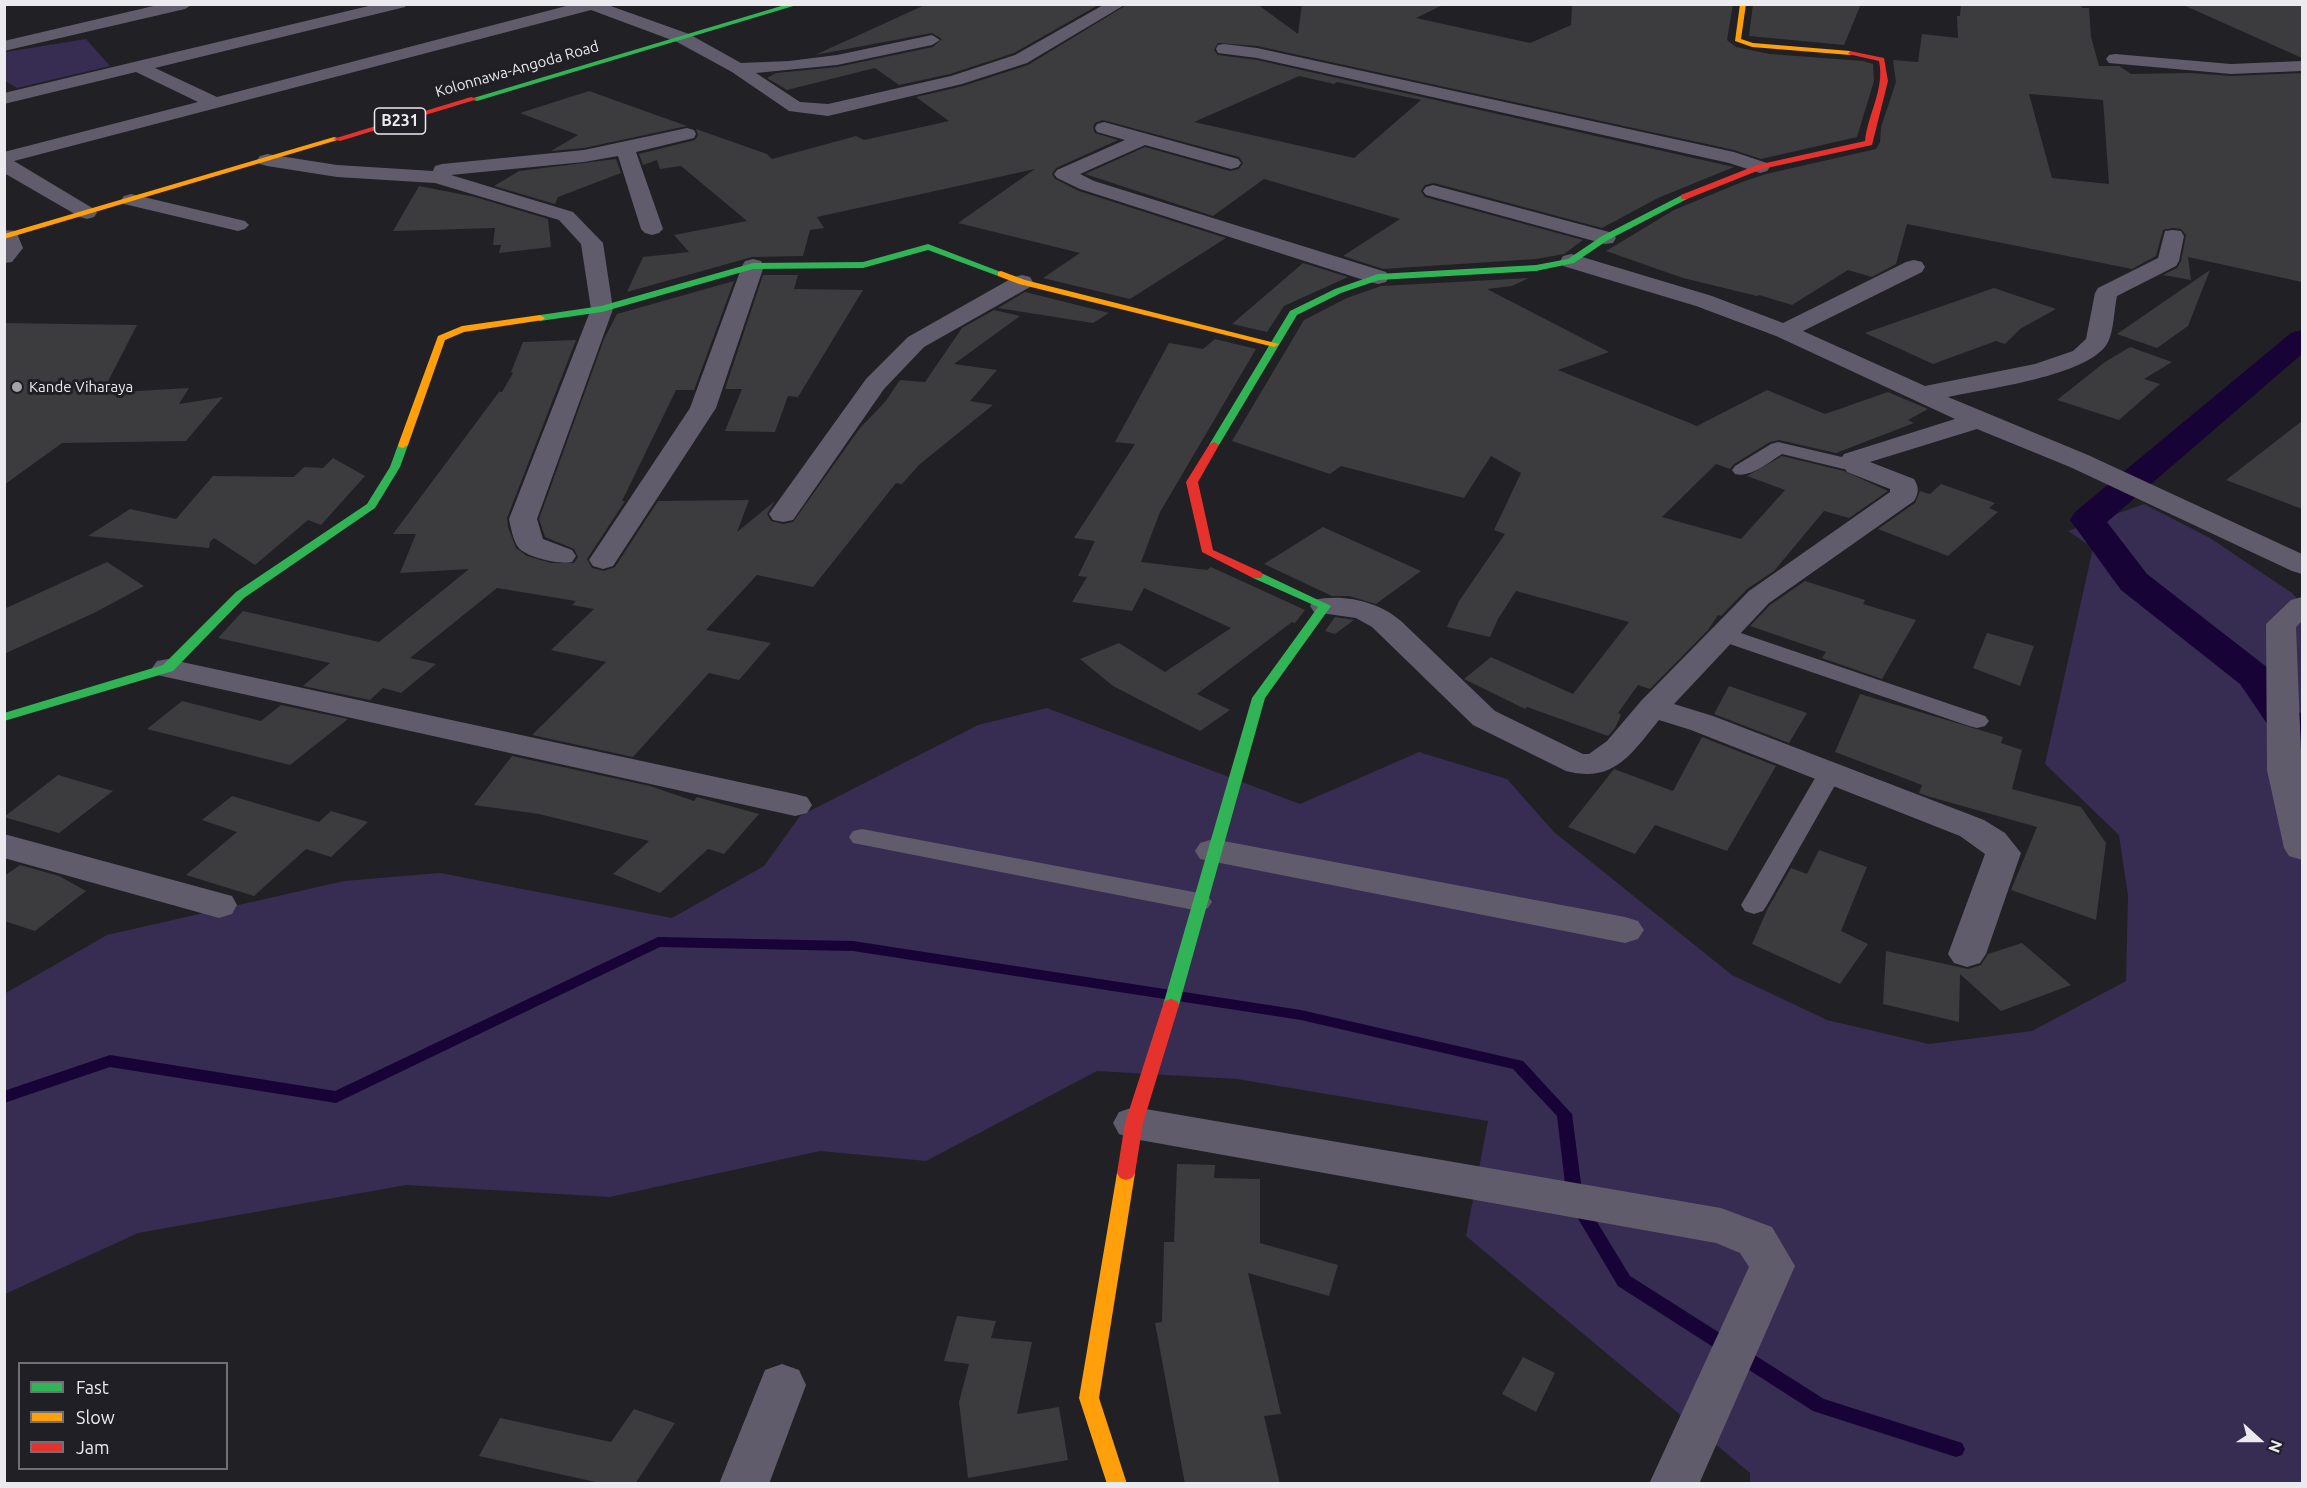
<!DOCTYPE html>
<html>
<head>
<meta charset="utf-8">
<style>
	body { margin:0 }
	#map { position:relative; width:2307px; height:1488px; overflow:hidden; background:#212024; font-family:Ubuntu,sans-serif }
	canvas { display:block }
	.frame { position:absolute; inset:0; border:6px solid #ebeaee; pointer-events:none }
	.legend { position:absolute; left:18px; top:1362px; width:210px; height:108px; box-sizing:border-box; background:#201f25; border:2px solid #717075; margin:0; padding:8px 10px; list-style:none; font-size:18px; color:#ebeaee }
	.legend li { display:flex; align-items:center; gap:12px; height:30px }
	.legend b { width:30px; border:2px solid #717075 }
	.north { position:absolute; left:2229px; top:1410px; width:60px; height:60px; -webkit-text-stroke:4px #201f25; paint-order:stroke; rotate:111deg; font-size:16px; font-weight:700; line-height:24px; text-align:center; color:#ebeaee }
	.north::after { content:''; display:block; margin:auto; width:21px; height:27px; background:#ebeaee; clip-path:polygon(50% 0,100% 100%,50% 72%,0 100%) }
</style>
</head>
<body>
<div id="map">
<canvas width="2307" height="1488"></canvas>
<div class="frame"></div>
<ul class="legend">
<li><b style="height:8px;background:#30b455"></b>Fast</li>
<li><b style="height:8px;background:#ff9f0a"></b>Slow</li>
<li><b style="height:8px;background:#e5322d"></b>Jam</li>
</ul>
<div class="north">N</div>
</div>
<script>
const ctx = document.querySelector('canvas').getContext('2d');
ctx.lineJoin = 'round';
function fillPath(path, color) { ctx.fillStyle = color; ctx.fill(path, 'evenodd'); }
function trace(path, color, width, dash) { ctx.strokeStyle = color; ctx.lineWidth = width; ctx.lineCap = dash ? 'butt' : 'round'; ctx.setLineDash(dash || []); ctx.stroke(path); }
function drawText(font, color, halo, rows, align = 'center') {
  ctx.font = font + ' Ubuntu,sans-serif'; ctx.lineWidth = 6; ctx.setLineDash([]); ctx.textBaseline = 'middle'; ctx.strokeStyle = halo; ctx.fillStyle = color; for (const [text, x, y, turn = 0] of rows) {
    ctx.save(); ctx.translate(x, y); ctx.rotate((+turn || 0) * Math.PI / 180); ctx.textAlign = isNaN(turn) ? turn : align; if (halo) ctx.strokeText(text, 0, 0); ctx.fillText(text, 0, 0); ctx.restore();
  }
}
fillPath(new Path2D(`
	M86,39L110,66L17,88L5,81V52Z
	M2144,504L2210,538L2292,593L2302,604V1483H1750V1473L1466,1236L1488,1121L1237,1079L1097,1071L926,1161L820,1151L610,1197L406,1185L138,1233L5,1294L4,994L107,935L344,881L440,873L672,918L764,866L800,816L978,725L1047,708L1300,804L1419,752L1507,779L1554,832L1732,975L1827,1020L1929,1044L2032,1031L2126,981L2128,896L2119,835L2045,764L2093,548L2068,531Z`), '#372c52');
fillPath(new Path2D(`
	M658,937L853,941L1301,1010L1523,1061L1572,1114L1583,1199L1630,1276L1824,1399L1956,1441L1962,1443L1965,1449L1962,1455L1956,1457L1813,1411L1618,1286L1567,1200L1557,1116L1513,1069L1301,1020L853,951L660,947L336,1103L110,1067L4,1103V1091L110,1055L335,1091Z`), '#180337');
fillPath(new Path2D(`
	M2302,330V354L2107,522L2147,574L2268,668L2302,715V757L2287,753L2240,684L2121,590L2070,520L2075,512L2291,333Z`), '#180337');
fillPath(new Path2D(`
	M927,4H1100L1014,53L950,74L899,85L875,68L787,90L767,78L776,73L837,67L933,47L942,39L932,33L815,55Z
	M1128,4H1257L1298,34L1302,4H1445L1416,18L1530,43L1571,25L1572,4H1733L1727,40L1736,47L1770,54L1863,61L1873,64L1874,81L1857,137L1761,159L1734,150L1257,46L1218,43L1214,50L1218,55L1257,60L1734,167L1658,198L1602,228L1434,183L1425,185L1421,191L1425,197L1583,240L1564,254L1536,259L1383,269L1343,256L1400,219L1264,179L1213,216L1085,174L1145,147L1230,171L1239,169L1243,163L1239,157L1103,120L1095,123L1093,127L1095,133L1118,140L1056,168L1052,174L1055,179L1079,191L1226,238L1130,299L1043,278L1080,253L958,223L1035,169L817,217L824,228L810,230L803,256L752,257L627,292L643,257L689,252L674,235L747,221L681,166L660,169L657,160L643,165L639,154L695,140L698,135L696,129L767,154L772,159L856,136L864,140L949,121L916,97L963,86L1028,65ZM1299,76L1334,84L1337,82L1421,100L1354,158L1194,122Z
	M1753,4H1861L1844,45L1749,36Z
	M1961,4H2081L2082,8H2089L2091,37L2099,66H2119L2131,74L2191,73L2231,76L2302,73V282L2188,257L2191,280L2163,275L2177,268L2181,261L2186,235L2181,229L2173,228L2163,230L2156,256L2132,269L1907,224L1896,264L1872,277L1848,270L1792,305L1759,295L1757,296L1683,278L1606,251L1674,210L1742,182L1766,174L1876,149L1880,142L1881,127L1896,82L1893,60L1918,62L1922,34L1958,38L1957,16H1960ZM2029,94L2103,100L2109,184L2052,178Z
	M2181,4L2302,5V58Z
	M589,91L687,126L584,148L551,151L578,135L520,113Z
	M616,159L621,173L558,197L555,204L494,186L519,171Z
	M419,186L475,197L548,219L551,247L499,253L501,245H493L495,228L393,231Z
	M1303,263L1348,277L1284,306L1267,332L1232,324Z
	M2210,270L2188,326L2157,348L2117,334Z
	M763,275H798L794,289L863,290L798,397L788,396L775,432L725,431L742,389H725Z
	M1529,278L1512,286L1487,289L1609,352L1558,370L1697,426L1767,390L1825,414L1888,392L1928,409L1908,420L1914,423L1836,453L1779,440L1770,442L1734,464L1730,469L1716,464L1662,517L1741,539L1785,490L1747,476L1782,456L1844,471L1888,491L1849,518L1824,511L1774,571L1747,589L1721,616L1718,615L1708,630L1650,689L1638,685L1618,713L1621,715L1615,728L1608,736L1527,707L1525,709L1464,679L1491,657L1573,694L1629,622L1516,591L1498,619L1490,637L1447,627L1459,601L1505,534L1494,530L1521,473L1491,456L1464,498L1341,466L1330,474L1232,441L1304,320L1347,298L1381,286Z
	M734,281L694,390H676L622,501H625L587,559L592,568L604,571L615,567L658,501L749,500L737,532L775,501L767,514L771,521L783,524L793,522L860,428L885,402L900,380L925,382L962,328L994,310L1020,316L954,364L997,370L970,401L993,405L920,464L902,484L896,483L813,587L757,575L706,630L771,643L739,680L709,673L633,757L532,735L606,662L551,650L594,609L572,605L576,601L497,588L410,658L436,664L401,693L383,688L370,700L303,686L330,663L218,638L243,611L379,642L469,569L400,573L416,534H393L499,392H502L513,373L511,372L523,342L576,340L507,518L508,527L516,548L527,556L551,563H574L578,557L574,549L545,537L539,519L604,339L617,314Z
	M1994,288L2056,309L2020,329L2005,344L1996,341L1933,364L1865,333Z
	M1025,292L1109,313L1093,323L998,308Z
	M4,323L137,325L102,393L189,388L179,404L223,397L186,441L62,443L4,485Z
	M1215,339L1256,349L1160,512L1141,562L1207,570L1211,567L1305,610L1295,623L1292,622L1197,694L1230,710L1200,731L1113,686L1080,659L1119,643L1165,672L1231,628L1144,588L1132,611L1072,602L1087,577L1078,576L1095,541L1074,538L1135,444L1115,442L1169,343L1203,349Z
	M2130,347L2172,362L2144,379L2160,384L2119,420L2057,400L2105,362Z
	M2302,421V509L2226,480Z
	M333,458L365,476L321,525L308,520L255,565L214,538L210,542L209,548L88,536L130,509L176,519L213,476L294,477L304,467L323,468Z
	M1941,484L1995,503L1989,508L1998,512L1948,556L1878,529L1915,503L1920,491L1930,494Z
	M1323,527L1345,537L1421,571L1376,604L1349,596H1332L1264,564Z
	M107,562L144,586L96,612L4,654V609Z
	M1805,581L1865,600L1863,604L1916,620L1882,679L1822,658L1826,652L1750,626L1770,605Z
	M1335,617L1354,620L1335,634L1325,631Z
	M1987,633L2034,646L2020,686L1973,668Z
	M1729,686L1807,713L1789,743L1714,714Z
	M1860,694L2003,737L2001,743L2022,750L2012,789L2081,807L2106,843L2096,920L2011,890L2037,827L1927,796L1919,793L1922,785L1835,752Z
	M182,701L261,721L281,705L348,719L290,765L147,729Z
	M1702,737L1776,766L1727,851L1655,825L1635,854L1568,827L1614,769L1673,791Z
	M512,756L650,786L694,801L697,797L759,814L724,854L708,849L660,893L613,874L649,841L539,814L474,805Z
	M58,775L113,791L59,833L4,817Z
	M232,796L319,822L331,811L368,822L331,857L306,849L254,896L186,875L237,832L202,820Z
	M1819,850L1867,867L1841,931L1868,944L1840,984L1752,944L1768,908L1791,868L1807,874Z
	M20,865L59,876L86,891L35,931L4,921V876Z
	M2022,943L2071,985L2001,1011L1960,974L1959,1022L1883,1004L1886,951L1968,969L1981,965L1988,954Z
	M1177,1164L1215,1165L1214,1178L1260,1179V1243L1338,1265L1329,1296L1248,1273L1281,1414L1264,1416L1280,1484H1185L1155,1323L1162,1322L1164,1242H1174Z
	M957,1316L996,1321L991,1338L1032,1342L1017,1414L1059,1407L1068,1460L968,1478L959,1402L969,1364L944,1361Z
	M1523,1357L1555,1373L1536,1412L1502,1394Z
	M634,1409L675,1423L635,1484H604L479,1456L500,1418L611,1442Z`), '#3c3b3e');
fillPath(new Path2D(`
	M1778,442L1863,462L1866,466L1863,470L1856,472L1782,454C1769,462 1751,478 1735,474L1732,470L1735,466L1771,444Z
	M1723,627L1985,716L1989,721L1985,726L1977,728L1969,726L1715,639L1712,634L1715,629Z
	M1830,765L1839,768L1842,773L1767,905L1763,911L1754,914L1745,911L1741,905L1818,773L1821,768Z
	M862,829L1199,893L1208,896L1212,902L1208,908L1199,911L853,843L849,837L853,831Z`), '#605c6b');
fillPath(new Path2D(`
	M162,4H193L185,9L4,51V41Z
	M377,4H407L405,7L155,68L217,97L574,4H605L689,34L741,63L789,61L837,55L932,35L940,40L932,45L837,65L756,73L800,102L828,104L951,76L1015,55L1105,4H1126L1027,63L962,84L828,116L789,111L732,72L677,42L591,10L14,161L94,209L97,213L94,217L87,219L80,217L4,173V152L198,102L136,72L4,104V93Z
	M1224,44L1257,48L1734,152L1767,163L1770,167L1767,171L1760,173L1729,163L1257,58L1218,53L1216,49L1218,45Z
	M2115,54L2231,64L2302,61V71L2231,74L2109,63L2106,59L2109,55Z
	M1104,122L1238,159L1241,163L1238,167L1231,169L1145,145L1080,174L1094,181L1386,272L1389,277L1386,282L1378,284L1370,282L1080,189L1057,178L1054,174L1057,170L1125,140L1097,132L1095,128L1097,124Z
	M687,128L694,130L696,134L694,138L636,152L663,229L659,233L652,235L645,233L641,229L618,156L584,162L451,175L573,212L603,243L613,309L537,519L543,539L572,550L576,556L572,562C560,565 525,557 518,547C513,540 511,528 509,519L591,309L581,244L559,220L435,183L337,177L267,166L260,164L257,160L260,156L267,154L337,165L433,171L435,166L442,164L584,150Z
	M1433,185L1613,233L1616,238L1613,243L1605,244L1426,195L1423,191L1426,187Z
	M131,194L245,221L249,225L245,229L238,231L124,204L121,200L124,196Z
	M4,230L16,231L23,248L12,262L4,263Z
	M2173,230L2181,231L2184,236L2179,261L2176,266L2117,296C2114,310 2114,330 2108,342C2091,376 1984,389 1948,397L2088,455L2302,554V574L2292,571L2070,467L1977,429L1870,462L1914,479C1919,487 1919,493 1914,501L1769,603L1674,704L1713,716L1984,820L2005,833L2021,853L1986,954L1980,963L1967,967L1954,963L1948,954L1985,854L1960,836L1691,730L1659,720C1632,753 1614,784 1566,771L1473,725L1372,627L1356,618L1314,612L1310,606L1314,600C1343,593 1380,602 1401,621L1495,711L1583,754H1589L1607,741L1641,701L1749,591L1890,492V489L1847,472L1840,460L1844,454L1955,419L1776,336L1696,306L1563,266L1560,261L1563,256L1571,254L1579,256L1712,296L1783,323L1906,262L1914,260L1922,262L1925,267L1922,272L1803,331L1925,386L2035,364L2073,351L2086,339L2095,293L2098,288L2158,258L2165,231Z
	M753,259L761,261L764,266L716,408L613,566L603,569L593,566L589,560L690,408L742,266L745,261Z
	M1022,275L1030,277L1033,282L1030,287L924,347L884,389L793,520L783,522L773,520L769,514L866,379L908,337L1014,277Z
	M2302,597V621L2296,627L2302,777V860L2289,856L2284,848L2267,770L2266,624L2291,600Z
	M168,659L795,794L807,797L812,805L807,813L795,816L157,675L152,668L157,661Z
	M4,834L232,896L237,905L232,914L219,918L4,858Z
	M1213,839L1625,917L1638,921L1644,930L1638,939L1625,943L1200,859L1195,851L1200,843Z
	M1134,1107L1721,1208L1772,1227L1795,1266L1699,1484H1649L1749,1267L1740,1253L1716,1243L1134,1139L1119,1134L1113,1123L1119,1112Z
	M782,1364L799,1370L806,1385L769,1484H719L765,1370Z`), '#605c6b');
fillPath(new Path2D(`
	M788,4H800L477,101L470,99Z
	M1684,194L1688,197L1687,199L1608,240L1574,263L1536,271L1379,280L1341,293L1297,315L1219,445L1214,448L1209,445L1290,311L1335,289L1378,274L1536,265L1568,259L1602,236Z
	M928,244L1006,274L998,276L928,250L863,268L753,269L602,312L540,321L535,318L540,315L601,306L753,263L863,262Z
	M403,442L408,445L400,467L375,508L244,598L173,671L4,721V713L163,665L236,592L367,504L390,467L398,445Z
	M1257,571L1331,606L1265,698L1179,1005L1177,1009L1171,1011L1165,1009L1163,1005L1252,698L1318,607L1253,578L1251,575L1253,572Z`), '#30b455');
fillPath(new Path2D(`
	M1740,4H1746L1741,39L1753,43L1850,51L1853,53L1850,55L1752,47L1735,41Z
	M334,137L341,139L4,239V234Z
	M1001,271L1025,280L1279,344L1274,347L1019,284L998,276V272Z
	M540,315L545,318L543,320L464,332L445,340L408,445L403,448L399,447L398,445L438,336L462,326Z
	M1126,1166L1132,1168L1135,1173L1099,1398L1127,1484H1107L1079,1398L1117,1173L1120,1168Z`), '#ff9f0a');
fillPath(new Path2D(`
	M1850,51L1884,58L1888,81L1872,145L1762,169L1687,199H1681V195L1757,165L1865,141C1868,113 1885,89 1879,61L1848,54Z
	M471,97L478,99L340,141L333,139Z
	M1214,442L1219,445L1198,482L1213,550L1261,572L1263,575L1261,578H1253L1202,552L1186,482L1209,445Z
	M1171,999L1177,1001L1179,1005L1143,1123L1135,1173L1132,1178L1126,1180L1120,1178L1117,1173L1125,1123L1163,1005L1165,1001Z`), '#e5322d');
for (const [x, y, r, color] of [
	[17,387,6,"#a4a3a7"]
]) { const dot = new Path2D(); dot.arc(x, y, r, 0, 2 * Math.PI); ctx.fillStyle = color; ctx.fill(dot); trace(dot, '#201f25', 2); }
drawText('15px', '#ebeaee', '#201f25', [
	["Kolonnawa-Angoda Road",517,69,-16]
]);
drawText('15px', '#ebeaee', '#201f25', [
	["Kande Viharaya",29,387]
], 'left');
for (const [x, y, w] of [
	[400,121,51]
]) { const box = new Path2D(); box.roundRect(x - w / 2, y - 13, w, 26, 4.5); ctx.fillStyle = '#201f25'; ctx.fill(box); trace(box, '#ebeaee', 1.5); }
drawText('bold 16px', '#ebeaee', null, [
	["B231",400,121]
]);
</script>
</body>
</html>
